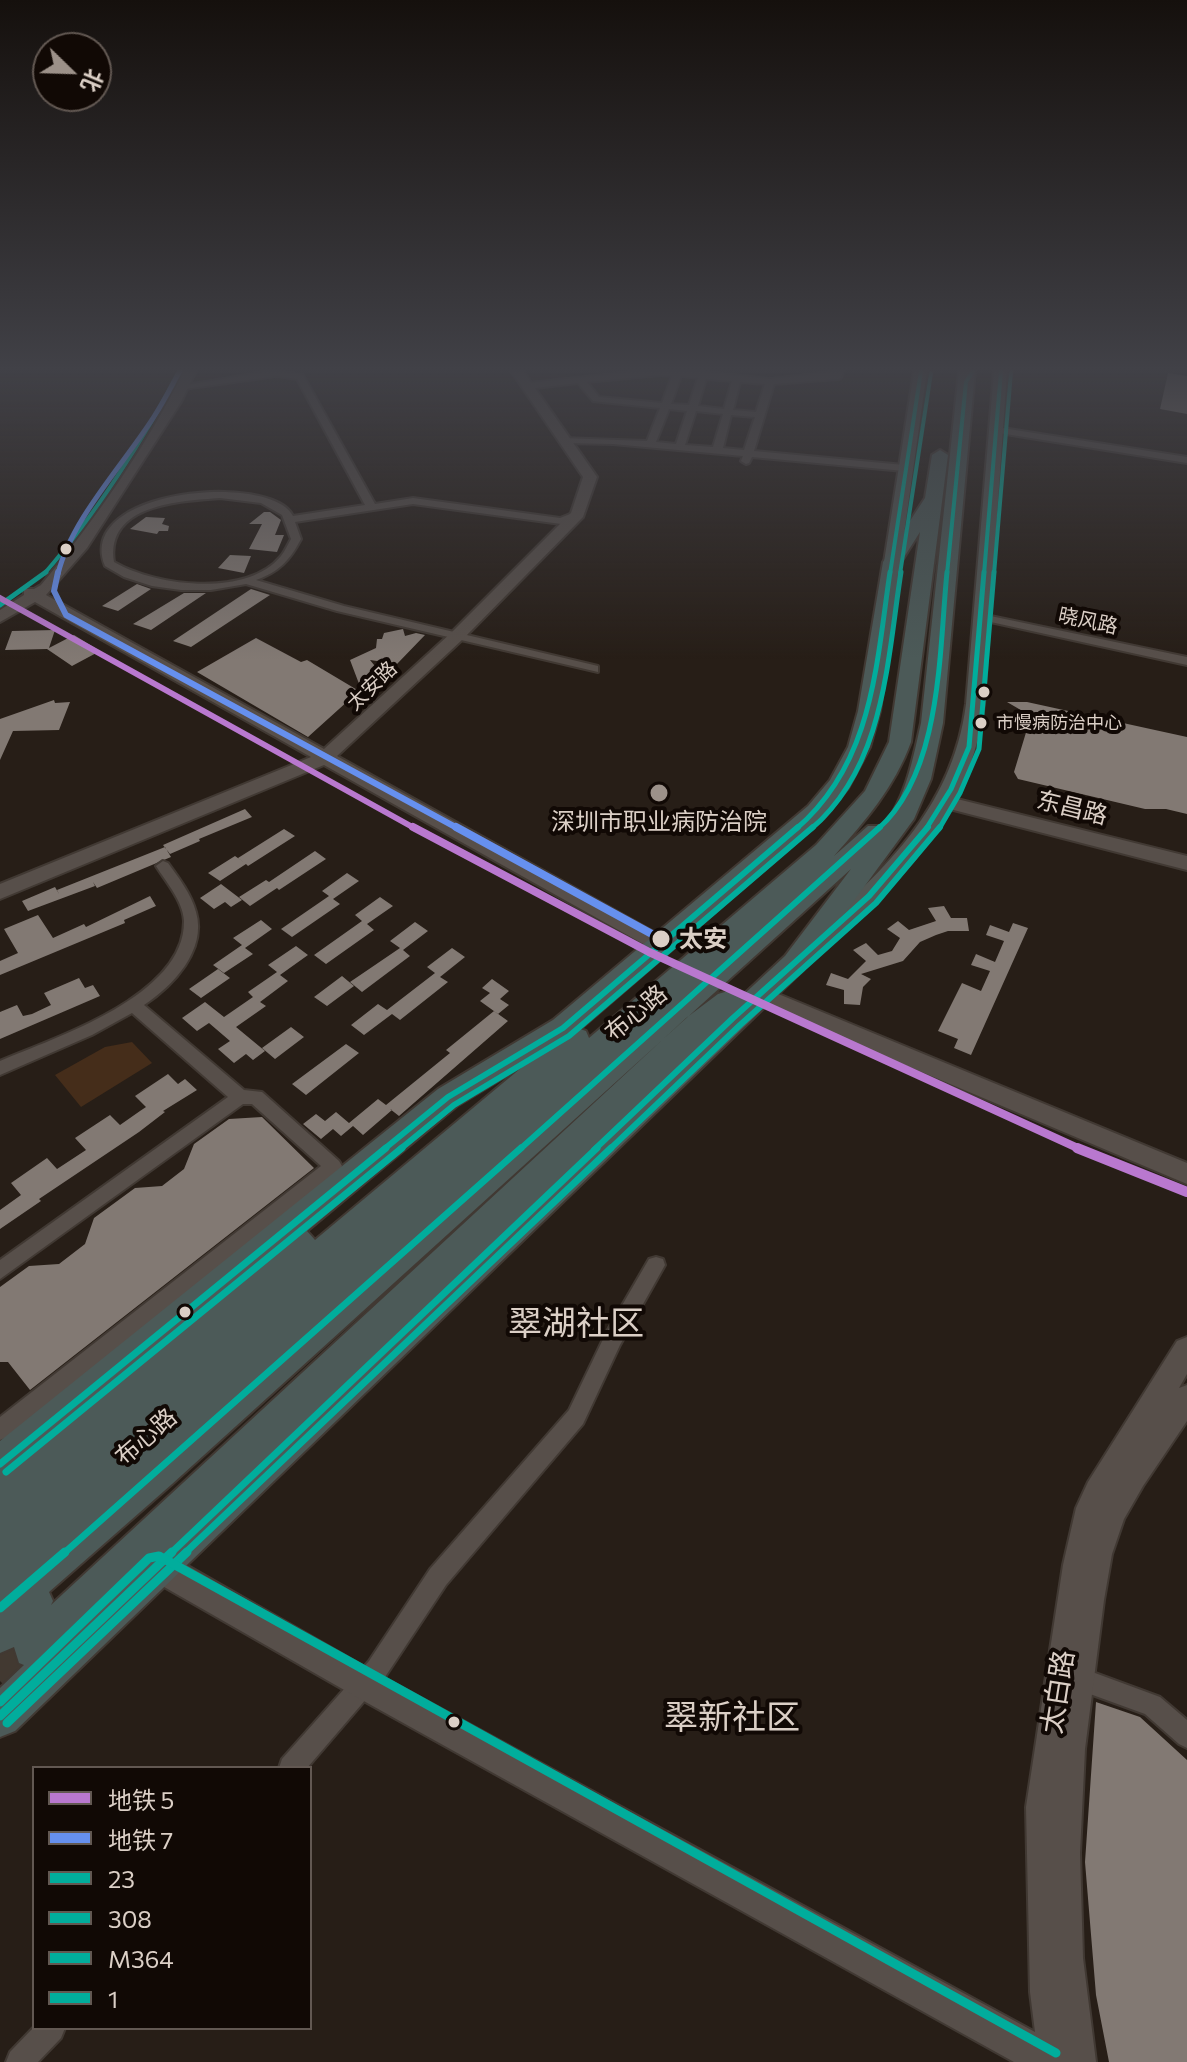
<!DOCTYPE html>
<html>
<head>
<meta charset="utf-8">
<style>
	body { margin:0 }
	#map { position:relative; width:1187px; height:2062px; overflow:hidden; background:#271e17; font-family:Commissioner,"Noto Sans SC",sans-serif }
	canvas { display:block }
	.legend { position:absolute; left:32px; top:1766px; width:280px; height:264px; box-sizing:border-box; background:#110905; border:2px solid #625852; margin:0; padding:10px 14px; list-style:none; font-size:24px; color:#dbcfc6 }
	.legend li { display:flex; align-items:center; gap:16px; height:40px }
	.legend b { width:40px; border:2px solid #625852 }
	.north { position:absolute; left:32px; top:32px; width:80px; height:80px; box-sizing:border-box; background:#110905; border:2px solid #625852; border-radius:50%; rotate:113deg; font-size:22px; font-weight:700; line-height:32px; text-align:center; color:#dbcfc6 }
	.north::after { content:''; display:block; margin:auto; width:28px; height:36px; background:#9c9189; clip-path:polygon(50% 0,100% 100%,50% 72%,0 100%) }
</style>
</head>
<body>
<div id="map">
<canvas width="1187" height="2062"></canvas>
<ul class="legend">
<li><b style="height:10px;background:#b978cf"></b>地铁 5</li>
<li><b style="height:10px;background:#6690ef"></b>地铁 7</li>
<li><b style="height:10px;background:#01ad9c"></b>23</li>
<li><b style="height:10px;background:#01ad9c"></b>308</li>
<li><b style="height:10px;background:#01ad9c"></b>M364</li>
<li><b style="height:10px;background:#01ad9c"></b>1</li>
</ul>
<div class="north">北</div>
</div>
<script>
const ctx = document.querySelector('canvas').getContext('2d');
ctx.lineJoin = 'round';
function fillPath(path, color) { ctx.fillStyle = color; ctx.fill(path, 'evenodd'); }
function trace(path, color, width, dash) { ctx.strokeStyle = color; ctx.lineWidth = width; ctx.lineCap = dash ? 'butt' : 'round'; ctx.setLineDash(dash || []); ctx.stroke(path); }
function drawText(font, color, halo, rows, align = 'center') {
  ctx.font = font + ' Commissioner,"Noto Sans SC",sans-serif'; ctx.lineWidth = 8; ctx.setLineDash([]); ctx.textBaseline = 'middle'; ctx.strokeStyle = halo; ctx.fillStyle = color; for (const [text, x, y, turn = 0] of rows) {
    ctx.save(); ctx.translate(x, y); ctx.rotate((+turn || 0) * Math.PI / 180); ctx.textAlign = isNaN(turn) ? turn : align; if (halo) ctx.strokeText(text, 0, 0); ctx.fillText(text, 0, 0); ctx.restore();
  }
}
fillPath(new Path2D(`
	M132,1042L152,1063L81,1107L55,1075L105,1047Z`), '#452d1a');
fillPath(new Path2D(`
	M1168,373L1187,376V414L1160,409Z
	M264,512H270L281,520L275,535H284L277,552L249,549L262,524H249Z
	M146,517L165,518L162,524L169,526L168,531H159L157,534L130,529Z
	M230,555L251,556L244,573L218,568Z
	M137,584L151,589L118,611L102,606Z
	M251,589L270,595L191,647L173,641Z
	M184,593H206L151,630L133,624Z
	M403,629L405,636L416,633L425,635L397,664L370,660L387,681L367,683L361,689L350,660L376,648L377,639H382L384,633Z
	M55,630L49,648L74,635L100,651L72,666L47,649L5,650L12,631Z
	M256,638L301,662L307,660L359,691L308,737L197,672Z
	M54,700L55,703L70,702L59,730L13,731L0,760V719Z
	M1007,702H1027L1187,737V814L1166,809H1145L1018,779L1014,772L1031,716Z
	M245,809L252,817L199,839L200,841L170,854L163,845Z
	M284,829L295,836L248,866L246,864L220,881L208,873L235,856L245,863L238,858Z
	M165,847L171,857L97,888L93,882L95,886L28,911L22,901L55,887L59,894L57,890Z
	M315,851L326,859L279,890L277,888L250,906L239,897L266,880L272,884L269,882Z
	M347,873L359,881L333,899L340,904L292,937L281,929L329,896L322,891Z
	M221,884L242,900L231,907L225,902L214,909L200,898Z
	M150,896L156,906L124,920L125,923L0,975V961L18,953L4,929L38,915L53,938L84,924L86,927Z
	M380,897L393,906L367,924L374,930L326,964L314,955L362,921L355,915Z
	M944,906L951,918H967L969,931H948L936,935L920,942L903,961L861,974L871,979L863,987L860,1005L844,1004V990L826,985L831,973L848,979L866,961L853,950L866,943L878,955L892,951L900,938L887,929L898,921L909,930L936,921L928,908Z
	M261,920L272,929L245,948L253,954L224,973L213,965L242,945L233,938Z
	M415,922L428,931L403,950L410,956L362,992L350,982L400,948L390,941Z
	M1013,923L1028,928L971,1055L954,1048L958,1039L938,1031L962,983L981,991L990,971L971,965L976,954L995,962L1004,941L986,935L990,925L1009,932Z
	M296,946L308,955L280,975L288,981L260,1002L266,1006L236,1027L265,1051L253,1060L246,1054L234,1063L218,1049L230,1041L209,1023L197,1031L182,1018L205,1002L224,1017L253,997L248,992L277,972L268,965Z
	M452,948L465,957L440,977L448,982L400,1020L392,1014L364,1035L351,1025L378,1004L387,1010L435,973L427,967Z
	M218,969L230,978L201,998L189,989Z
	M342,976L354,986L327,1006L314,997Z
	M79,978L85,988L93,985L100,996L0,1039V1012L17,1005L23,1016L32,1014L51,1005L44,993Z
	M492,979L509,991L500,999L509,1005L498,1014L480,1001L490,993L482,988Z
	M494,1011L508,1021L399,1116L390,1109L392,1110L363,1135L353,1126L341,1136L333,1129L321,1139L303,1124L316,1114L325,1121L336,1112L349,1123L378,1099L386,1105L450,1053L446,1050Z
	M291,1027L304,1037L275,1059L262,1048Z
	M346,1044L359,1053L306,1095L292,1084Z
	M168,1074L178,1084L185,1079L197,1090L163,1111L165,1112L139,1132L39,1199L41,1201L0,1229V1210L21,1195L11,1183L47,1158L57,1169L86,1150L75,1138L110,1115L120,1125L140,1111L146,1107L135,1096Z
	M262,1117L314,1168L30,1390L8,1362H0V1287L29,1266L59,1264L85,1244L94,1218L135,1188L162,1186L184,1169L194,1144L229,1119Z
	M1096,1702L1140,1717L1187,1760V2062H1109L1096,1995L1085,1862Z`), '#827973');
trace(new Path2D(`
	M0,1681L33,1649`), '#423931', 43, [43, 21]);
const street = new Path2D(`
	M272,371L303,375L375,504L413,498L560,518L578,511L583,514L561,524L413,504L295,522L301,539C290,560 279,572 256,580L344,606L598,666V672L337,611L246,584L211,590H181L152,586L124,577L105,566C74,488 272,472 293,516L365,505L297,379L277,376L184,389L180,386ZM220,498L261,503L282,515L291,539C288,544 285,551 281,556C247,598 155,586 114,562C105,504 181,501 220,498Z
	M644,371L703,372L770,379L843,371L841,378L838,379L774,384L754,451L904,465L909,468L904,471L752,457L749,463L746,464L741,461L743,456L613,444L564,443L559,440L561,438L647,441L660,408L593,401L578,383L527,389L523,386L527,383ZM661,375L672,376L662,403L599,397L587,382ZM681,376L698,378L689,405L671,404ZM706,379L732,381L724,409L698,406ZM740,382L765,384L756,412L733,410ZM669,409L687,411L676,444L656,442ZM696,411L723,414L713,447L685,445ZM731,415L755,417L744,450L723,448Z
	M996,427L1187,457V463L993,432V428Z
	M981,614L1187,657V665L977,619L975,617Z
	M163,861L168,863C179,878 191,894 196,912C207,950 173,986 144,1005L244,1090L262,1092L339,1161L342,1166L339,1171L7,1437L0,1440V1417L321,1166L252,1104H243L0,1279V1260L228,1097L132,1013L92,1035L0,1075V1061C56,1037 185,996 184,921C183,901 166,882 156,866Z
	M656,1257L663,1259L665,1265L620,1345L583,1424L446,1585L385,1677L307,1768H279L282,1759L369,1661L430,1569L569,1410L606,1333L649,1259Z
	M1076,1666L1160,1697L1187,1720V1748L1179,1744L1145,1714L1068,1686L1064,1678L1068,1670Z
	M34,2027L65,2028L61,2038L38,2062H6L10,2052Z`);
const secondary = new Path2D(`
	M184,371H196L181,402L87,548L46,595L324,749L451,633L571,513L583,477L511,371H523L597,477L583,517L463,639L337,756L668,940L671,945L668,950H654L324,765L0,899V884L311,757L35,602L0,622V610L24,595V589H34L41,585C93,523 148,444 184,371Z
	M945,796L1187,856V870L938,806L936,802L938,798Z
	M759,986L1187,1163V1184L751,1000L748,994L751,988Z
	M1187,1337V1374L1179,1388L1187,1385V1421L1143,1486L1124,1519L1112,1554L1104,1600L1085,1749L1080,1853L1083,1958L1096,2062H1014L353,1695L145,1576L141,1565L145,1554L156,1550L167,1554L375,1673L1035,2032L1030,1992L1026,1807L1063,1565L1076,1508L1088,1482L1177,1341Z`);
const primary = new Path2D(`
	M914,371H927L900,562L892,567L884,562Z
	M994,371H1007L984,704C972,815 897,883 819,954L811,956L803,954L800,948L803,942C880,874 952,812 966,704Z`);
const highway = new Path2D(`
	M959,371H975L943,723L931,779L914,819L803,970L15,1731L0,1737V1688L24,1665L19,1663L14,1647L0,1653V1441L438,1089L553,1020L808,806L830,780L848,747L858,711L883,562L925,498L932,455L940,450L948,455L911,742C894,788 866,820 834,856L868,826H884C906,797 913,758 921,723ZM920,532L889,742L865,791L816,845L589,1038L586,1031L580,1029L824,818L848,788L870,747L880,711L901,562ZM851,869L785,956L740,998L728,991L718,994L686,1018L51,1605L53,1601L49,1592L172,1484ZM527,1063L315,1240L307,1231L458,1105Z`);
trace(street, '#413933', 4);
trace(secondary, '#413933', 4);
trace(primary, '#413933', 4);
trace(highway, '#413933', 4);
fillPath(street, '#574f4a');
fillPath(secondary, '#574f4a');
fillPath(primary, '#525754');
fillPath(highway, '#4c5a58');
trace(new Path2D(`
	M890,574L921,371
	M984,574L1001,371`), '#01ad9c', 4);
trace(new Path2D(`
	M796,829C873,763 876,666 890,572
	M926,829L951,789L969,747L984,572`), '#01ad9c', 5);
trace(new Path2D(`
	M383,1150L448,1097L563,1028L798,827
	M594,1150L733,1018L869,896L928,827`), '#01ad9c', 6);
trace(new Path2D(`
	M0,1464L386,1148
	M170,1554L597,1148`), '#01ad9c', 7);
trace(new Path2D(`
	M0,1716L172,1552`), '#01ad9c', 9);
trace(new Path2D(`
	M900,574L931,373
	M994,574L1011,372`), '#01ad9c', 4);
trace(new Path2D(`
	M811,829C885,766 887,661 901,572
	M939,829L960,793L979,749L994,572`), '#01ad9c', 5);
trace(new Path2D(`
	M399,1150L454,1105L569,1036L813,827
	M609,1150L740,1025L876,903L940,827`), '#01ad9c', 6);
trace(new Path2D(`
	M6,1472L402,1148
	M184,1554L611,1148`), '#01ad9c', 7);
trace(new Path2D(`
	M7,1723L187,1552`), '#01ad9c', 9);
trace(new Path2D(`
	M947,574L966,382L973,371`), '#01ad9c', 4);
trace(new Path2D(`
	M878,829C942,772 939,652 947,572`), '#01ad9c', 5);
trace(new Path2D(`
	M519,1150L880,827`), '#01ad9c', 6);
trace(new Path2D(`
	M63,1554L521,1148`), '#01ad9c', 7);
trace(new Path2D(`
	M0,1608L65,1552`), '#01ad9c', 9);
trace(new Path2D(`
	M44,574C92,519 146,437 179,371`), '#01ad9c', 4);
trace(new Path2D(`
	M0,605L46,572`), '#01ad9c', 5);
trace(new Path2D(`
	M0,1702L149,1558L159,1556L1056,2053`), '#01ad9c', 9);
trace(new Path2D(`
	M0,598L416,829`), '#b978cf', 6);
trace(new Path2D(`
	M413,827L649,952L1082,1150`), '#b978cf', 8);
trace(new Path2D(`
	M1077,1148L1187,1192`), '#b978cf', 10);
trace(new Path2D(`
	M58,574C71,519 125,463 155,415C164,401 172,385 180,371`), '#6690ef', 5);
trace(new Path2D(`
	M58,572L54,591L66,615L459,829`), '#6690ef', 6);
trace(new Path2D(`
	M456,827L661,939`), '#6690ef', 8);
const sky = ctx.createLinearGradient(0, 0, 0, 660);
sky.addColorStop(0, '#15100d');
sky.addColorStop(0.56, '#414147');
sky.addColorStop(1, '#41414700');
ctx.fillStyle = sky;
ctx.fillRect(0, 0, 1187, 660);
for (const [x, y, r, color] of [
	[66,549,7,"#dbcfc6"],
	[984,692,7,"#dbcfc6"],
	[981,723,7,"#dbcfc6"],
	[659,793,10,"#9c9189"],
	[661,939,10,"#dbcfc6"],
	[185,1312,7,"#dbcfc6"],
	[454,1722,7,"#dbcfc6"]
]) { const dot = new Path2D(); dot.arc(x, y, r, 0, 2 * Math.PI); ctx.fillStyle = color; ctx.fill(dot); trace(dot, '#110905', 3); }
drawText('18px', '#dbcfc6', '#110905', [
	["市慢病防治中心",996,723]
], 'left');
drawText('20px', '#dbcfc6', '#110905', [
	["晓风路",1088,621,12],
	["太安路",372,686,-44]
]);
drawText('24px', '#dbcfc6', '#110905', [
	["东昌路",1072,808,14],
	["布心路",636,1013,-40],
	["布心路",146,1437,-41]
]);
drawText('24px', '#dbcfc6', '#110905', [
	["深圳市职业病防治院",659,822]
]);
drawText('bold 24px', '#dbcfc6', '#110905', [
	["太安",679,939]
], 'left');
drawText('28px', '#dbcfc6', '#110905', [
	["太白路",1058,1692,-81]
]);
drawText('34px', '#dbcfc6', '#110905', [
	["翠湖社区",576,1324],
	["翠新社区",732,1718]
]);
</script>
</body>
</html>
